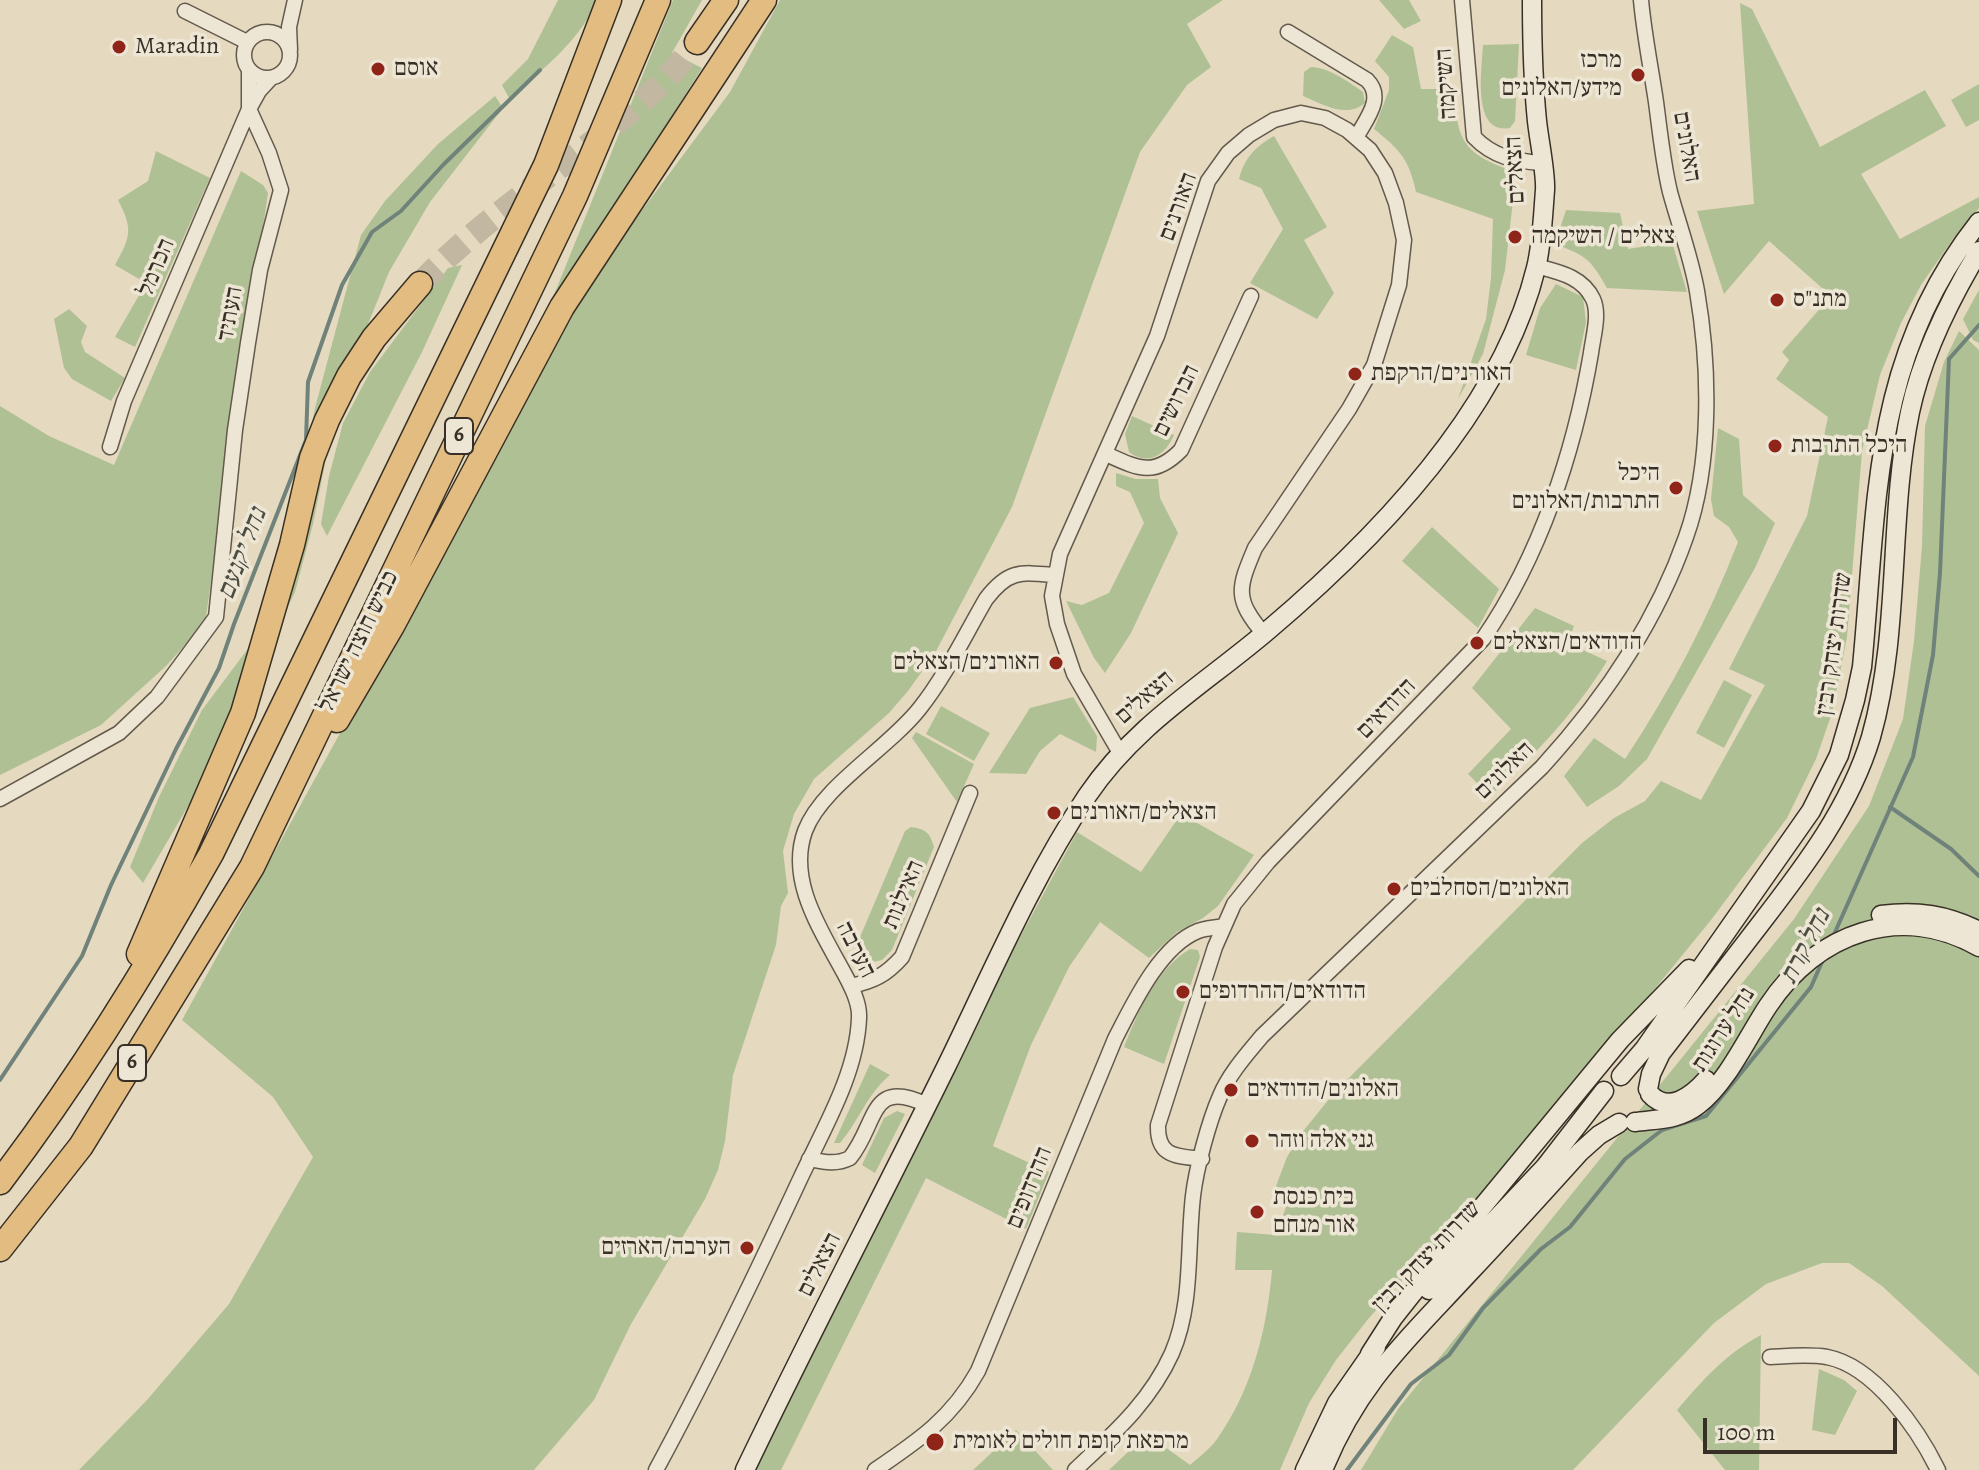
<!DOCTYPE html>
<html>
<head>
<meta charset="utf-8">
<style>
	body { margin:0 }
	#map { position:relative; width:1979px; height:1470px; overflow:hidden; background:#e5d9bf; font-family:Alegreya,serif }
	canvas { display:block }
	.scale { position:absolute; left:1703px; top:1418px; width:194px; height:36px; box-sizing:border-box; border:4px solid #383026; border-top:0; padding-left:10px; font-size:24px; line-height:28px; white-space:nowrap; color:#383026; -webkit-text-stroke:6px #eee6d5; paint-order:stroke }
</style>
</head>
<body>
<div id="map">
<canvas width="1979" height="1470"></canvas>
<div class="scale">100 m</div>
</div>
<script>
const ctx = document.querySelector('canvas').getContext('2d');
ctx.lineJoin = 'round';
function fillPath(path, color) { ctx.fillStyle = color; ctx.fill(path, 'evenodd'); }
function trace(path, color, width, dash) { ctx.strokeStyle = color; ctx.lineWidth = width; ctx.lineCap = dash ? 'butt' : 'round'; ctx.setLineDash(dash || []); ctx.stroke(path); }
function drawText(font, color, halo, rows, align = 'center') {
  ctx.font = font + ' Alegreya,"Frank Ruhl Libre",serif'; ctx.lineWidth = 7; ctx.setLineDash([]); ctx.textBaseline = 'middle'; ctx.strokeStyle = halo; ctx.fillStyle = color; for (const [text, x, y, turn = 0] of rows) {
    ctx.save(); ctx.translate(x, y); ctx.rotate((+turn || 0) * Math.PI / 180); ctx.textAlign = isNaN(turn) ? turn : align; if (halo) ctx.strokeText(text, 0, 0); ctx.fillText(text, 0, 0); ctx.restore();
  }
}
fillPath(new Path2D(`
	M558,0H598C579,41 543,70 509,98L502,85L528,59Z
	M673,0H702L672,53L702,68L541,327Z
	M780,0H1223L1187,24L1211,67L1187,85L1140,152L1012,507L935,653L908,691L889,713L814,779L794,814L783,851L788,893L781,906L776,945L733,1075L725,1141L718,1170L705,1199L631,1324L594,1400L534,1470H79L147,1400L229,1304L313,1157L273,1097L182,1020L588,283L730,92Z
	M1379,0H1409L1421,21L1404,29Z
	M1740,3L1752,9L1820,147L1925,90L1946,126L1861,174L1900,239L1979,197V208L1953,239L1921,285L1901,323L1880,375L1862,451L1847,637L1832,713L1816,759L1787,818L1711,920L1510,1166L1458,1227L1409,1274L1369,1318L1336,1360L1309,1403L1280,1470H1109L1147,1434L1190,1465C1199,1457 1210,1449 1217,1439C1252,1390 1267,1329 1272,1270H1235L1237,1232L1276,1235L1286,1207L1273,1194L1287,1157L1304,1130L1334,1093L1582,843L1614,818L1645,801L1661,781L1701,800L1765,685L1729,669L1807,516L1828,417L1776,379L1789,360L1782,352L1831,296L1769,241L1724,294L1697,211L1754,204Z
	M1392,35L1413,47L1421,89H1454C1457,139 1462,153 1510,170L1514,192L1505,270L1483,354L1458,399L1486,319L1491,278L1493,219L1416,192C1409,159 1400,150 1374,129L1389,90V77L1375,61Z
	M1519,44L1515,121L1510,128C1471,135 1482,68 1483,45Z
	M1311,67C1328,67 1349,82 1363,92L1365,103C1346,119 1322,104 1303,96L1304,72Z
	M1979,84V120L1966,127L1951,100Z
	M495,96L503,108L430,202L389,272L362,339L331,433L313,524L295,592L215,760L143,883L130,867L159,797L202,710L256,638L277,597L315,408L361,235L385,201L438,144Z
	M1274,136L1327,227L1304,240L1334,293L1317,319L1250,283L1283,229L1261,188L1239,179C1245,157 1255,147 1274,136Z
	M156,151L210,178L135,347L115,337L146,283L115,265C131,236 133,229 118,200L148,181Z
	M241,171L263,185L268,193L205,623L166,666L101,725L0,775V406L49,436L114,465Z
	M1566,210L1620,213L1628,249L1672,242L1687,292L1607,288C1590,258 1586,256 1555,244Z
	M462,265L422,352L327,536L321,524L329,476L343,423L370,372L448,268Z
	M1556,284L1583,297L1586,322L1576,370L1526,355L1540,308Z
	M1979,290V343L1973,340L1963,319Z
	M69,309L87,326L81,342L85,352L125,378L111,401L72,379L64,368L54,319Z
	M1959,331L1979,350V1376L1882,1286L1849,1263H1822L1766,1284L1714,1323L1573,1470H1361L1398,1409L1794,919L1869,806L1903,719L1914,641L1922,546L1925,426L1944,362Z
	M1132,416L1174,435C1166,454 1149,467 1129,452L1125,434Z
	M1718,428L1739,439L1743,495L1775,523L1755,568L1647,759L1619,786L1587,807L1564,776L1594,738L1625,759C1671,690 1708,619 1738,542L1729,527L1714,516L1711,499Z
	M1116,473L1136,479H1158L1160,498L1178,533L1131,633L1105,673L1094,658L1066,601L1082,605L1109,593L1144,523L1130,492L1116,486Z
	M1432,527L1499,589L1478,628L1402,561Z
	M1535,608L1574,626L1568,643L1607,661C1575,713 1535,755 1490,796L1468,774L1511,729L1472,688Z
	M1724,680L1752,695L1724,748L1696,733Z
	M1073,697L1097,736L1096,752L1060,734L1040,751L1026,774L989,773L1030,708Z
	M941,706L990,733L974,761L926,734Z
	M916,732L974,764L957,802L912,738Z
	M1181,814L1254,855L1218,906L1203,918L1177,932L1149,958L1100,922L1069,967L1031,1045L993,1146L1049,1172L1026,1229L926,1178L781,1470H755L999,976L1077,832L1141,872Z
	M911,827C926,829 930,833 934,847L892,950L882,960L860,965L852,956L905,831Z
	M1190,949L1198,950L1200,957L1164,1064L1124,1047C1138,1012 1156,969 1190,949Z
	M870,1064L890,1075C867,1094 859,1121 840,1143H834Z
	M897,1111L905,1114L875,1173L862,1165L884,1118Z
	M1761,1335L1759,1470H1725L1677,1410C1703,1380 1725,1354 1761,1335Z
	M1819,1369L1844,1380L1857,1391L1835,1435L1812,1430Z
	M1016,1430L1053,1470H973Z`), '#b0c095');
trace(new Path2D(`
	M1890,807L1951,849L1979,876
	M1832,939L1913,757L1933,655L1940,573L1949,359L1979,325
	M0,1080L82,956L111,885L176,749L219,668L234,624L306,440L308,382L342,285L372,232L401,211L443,165L540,70
	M1347,1470L1411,1384L1449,1355L1483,1308L1541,1249L1570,1227L1625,1159L1662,1130L1706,1116L1811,987L1822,962`), '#70837a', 4);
trace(new Path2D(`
	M420,284C494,207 585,156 661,84C674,72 685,56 697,42`), '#c2b7a0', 24, [24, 12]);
const street = new Path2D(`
	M1462,0L1474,137C1493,157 1515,161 1541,163
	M185,11L247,42
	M244 55a23 23 0 1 1 46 0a23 23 0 1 1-46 0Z
	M1288,32L1367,80C1385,98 1366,119 1356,138
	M290,50L289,27L295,0
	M110,447L124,401L249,109L259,91L271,78
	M1106,454C1137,468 1154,478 1181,450L1251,296
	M1120,753L1074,674L1057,624L1052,596L1060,554L1157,336L1208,181L1228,153L1249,135L1274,120L1301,113L1325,118L1347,130L1370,150L1385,173L1396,203L1404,240L1399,285L1374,365L1349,409L1255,548C1238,588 1234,599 1264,634
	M0,799L119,733L157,697L216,617L235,430L248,343L260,270L281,190L269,153L249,109V70
	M851,986C874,981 886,975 902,957L970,793
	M809,1159C824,1162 836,1165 850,1158C878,1123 869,1077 927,1105
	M1202,1159C1176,1156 1157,1157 1158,1125L1215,947L1234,904L1268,862L1483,639C1540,556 1574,453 1591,353C1593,337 1600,314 1593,299C1582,276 1558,272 1536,266
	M1770,1357C1789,1356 1808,1354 1827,1357C1874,1366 1918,1429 1938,1470
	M656,1470C708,1374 755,1276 801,1177C824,1128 857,1073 859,1018C860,1003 851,986 844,973C821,930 787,881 805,831C822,786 889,748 920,708C946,675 965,635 986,599C1008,570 1020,572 1054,575
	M875,1470C918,1441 952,1418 978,1371L1115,1039C1133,1004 1160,946 1198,931C1206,928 1215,928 1223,926
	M1075,1470C1113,1434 1150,1402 1172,1353C1193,1304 1187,1249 1193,1196C1196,1169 1209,1121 1220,1096C1229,1074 1247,1054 1262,1036L1542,767C1603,700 1656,623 1686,537C1712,464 1710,367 1697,291C1691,257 1679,225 1670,192C1663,163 1660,132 1656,102C1651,68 1644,34 1641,0`);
const secondary = new Path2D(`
	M1881,915C1917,910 1947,915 1979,931
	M1621,1076L1645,1048L1811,811L1839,755L1855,700L1862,667C1878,503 1871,358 1979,222
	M1648,1089L1651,1074L1661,1053C1694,1010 1727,967 1761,923C1805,866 1850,807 1871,737C1901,631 1888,519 1910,412C1922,355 1949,301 1979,251
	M1650,1094C1668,1114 1692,1096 1706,1080
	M1635,1122C1658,1119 1679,1120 1698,1105C1727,1083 1748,1036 1768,1006C1816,933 1901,902 1979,947
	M1429,1290L1545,1167L1604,1091
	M1370,1354L1393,1318L1450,1246L1620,1040L1689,969
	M745,1470C810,1334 880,1201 947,1065C991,975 1031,880 1087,796C1135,725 1202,686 1266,632C1375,540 1501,411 1536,268C1542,244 1543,215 1545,190C1546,173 1539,140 1537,121C1533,81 1532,41 1532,0
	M1305,1470L1337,1403L1376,1347
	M1323,1470C1358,1383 1407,1340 1468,1274C1506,1234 1543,1193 1580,1152L1599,1135L1619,1123`);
const highway = new Path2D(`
	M697,42L726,0
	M337,720L392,626L562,307L764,0
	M139,954L243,713L292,545L312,458L327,420L349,376L374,338L420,284
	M0,1182C79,1078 147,968 211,854L546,165L609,0
	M0,1249L81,1146L252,867L575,196L658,0`);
trace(street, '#635a4c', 17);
trace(secondary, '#383026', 21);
trace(highway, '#383026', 27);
trace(street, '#eee6d5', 14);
trace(secondary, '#eee6d5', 18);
trace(highway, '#e2bc80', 24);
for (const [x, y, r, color] of [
	[119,47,8,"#8f2418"],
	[378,69,8,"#8f2418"],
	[1638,75,8,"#8f2418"],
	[1515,237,8,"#8f2418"],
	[1777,300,8,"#8f2418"],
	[1355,374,8,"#8f2418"],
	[1775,446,8,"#8f2418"],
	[1676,488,8,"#8f2418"],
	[1477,643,8,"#8f2418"],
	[1056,663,8,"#8f2418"],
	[1054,813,8,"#8f2418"],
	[1394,889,8,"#8f2418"],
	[1183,992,8,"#8f2418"],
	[1231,1090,8,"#8f2418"],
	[1252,1141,8,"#8f2418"],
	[1257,1212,8,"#8f2418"],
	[747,1248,8,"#8f2418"],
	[935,1442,10,"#8f2418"]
]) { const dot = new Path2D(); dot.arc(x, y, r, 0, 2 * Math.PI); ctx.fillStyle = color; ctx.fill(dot); trace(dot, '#eee6d5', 3); }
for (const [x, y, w] of [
	[459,436,28],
	[132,1063,28]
]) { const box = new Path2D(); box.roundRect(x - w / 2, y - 18, w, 36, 6); ctx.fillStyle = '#eee6d5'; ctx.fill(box); trace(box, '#383026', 2); }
drawText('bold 22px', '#383026', null, [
	["6",459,436],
	["6",132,1063]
]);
drawText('24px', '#383026', '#eee6d5', [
	["Maradin",135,47],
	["מרכז",1622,61,"right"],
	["מידע/האלונים",1622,89,"right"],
	["אוסם",394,69],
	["צאלים / השיקמה",1531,237],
	["מתנ\"ס",1793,300],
	["האורנים/הרקפת",1371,374],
	["היכל התרבות",1791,446],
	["היכל",1660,474,"right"],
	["התרבות/האלונים",1660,502,"right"],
	["הדודאים/הצאלים",1493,643],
	["האורנים/הצאלים",1040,663,"right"],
	["הצאלים/האורנים",1070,813],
	["האלונים/הסחלבים",1410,889],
	["הדודאים/ההרדופים",1199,992],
	["האלונים/הדודאים",1247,1090],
	["גני אלה וזהר",1268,1141],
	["בית כנסת",1273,1198],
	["אור מנחם",1273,1226],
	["הערבה/הארזים",731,1248,"right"],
	["מרפאת קופת חולים לאומית",953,1442]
], 'left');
drawText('24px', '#383026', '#eee6d5', [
	["השיקמה",1447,84,-94],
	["האלונים",1686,147,80],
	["הצאלים",1516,170,-93],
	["האורנים",1179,207,-70],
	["הכרמל",157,268,-67],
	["העתיד",231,314,-80],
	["הברושים",1177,401,-64],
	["כביש חוצה ישראל",359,642,-64],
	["שדרות יצחק רבין",1835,644,-82],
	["הצאלים",1145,698,-41],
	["הדודאים",1387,709,-46],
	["האלונים",1505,771,-44],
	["האילנות",904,895,-67],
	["הערבה",855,950,63],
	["נחל ערוגות",1724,1030,-57],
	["ההרדופים",1030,1188,-68],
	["שדרות יצחק רבין",1427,1257,-46],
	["הצאלים",820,1265,-63]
]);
drawText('italic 26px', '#4b4c42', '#eee6d5', [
	["נחל יקנעם",243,554,-69],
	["נחל קרת",1806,947,-63]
]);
</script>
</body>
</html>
